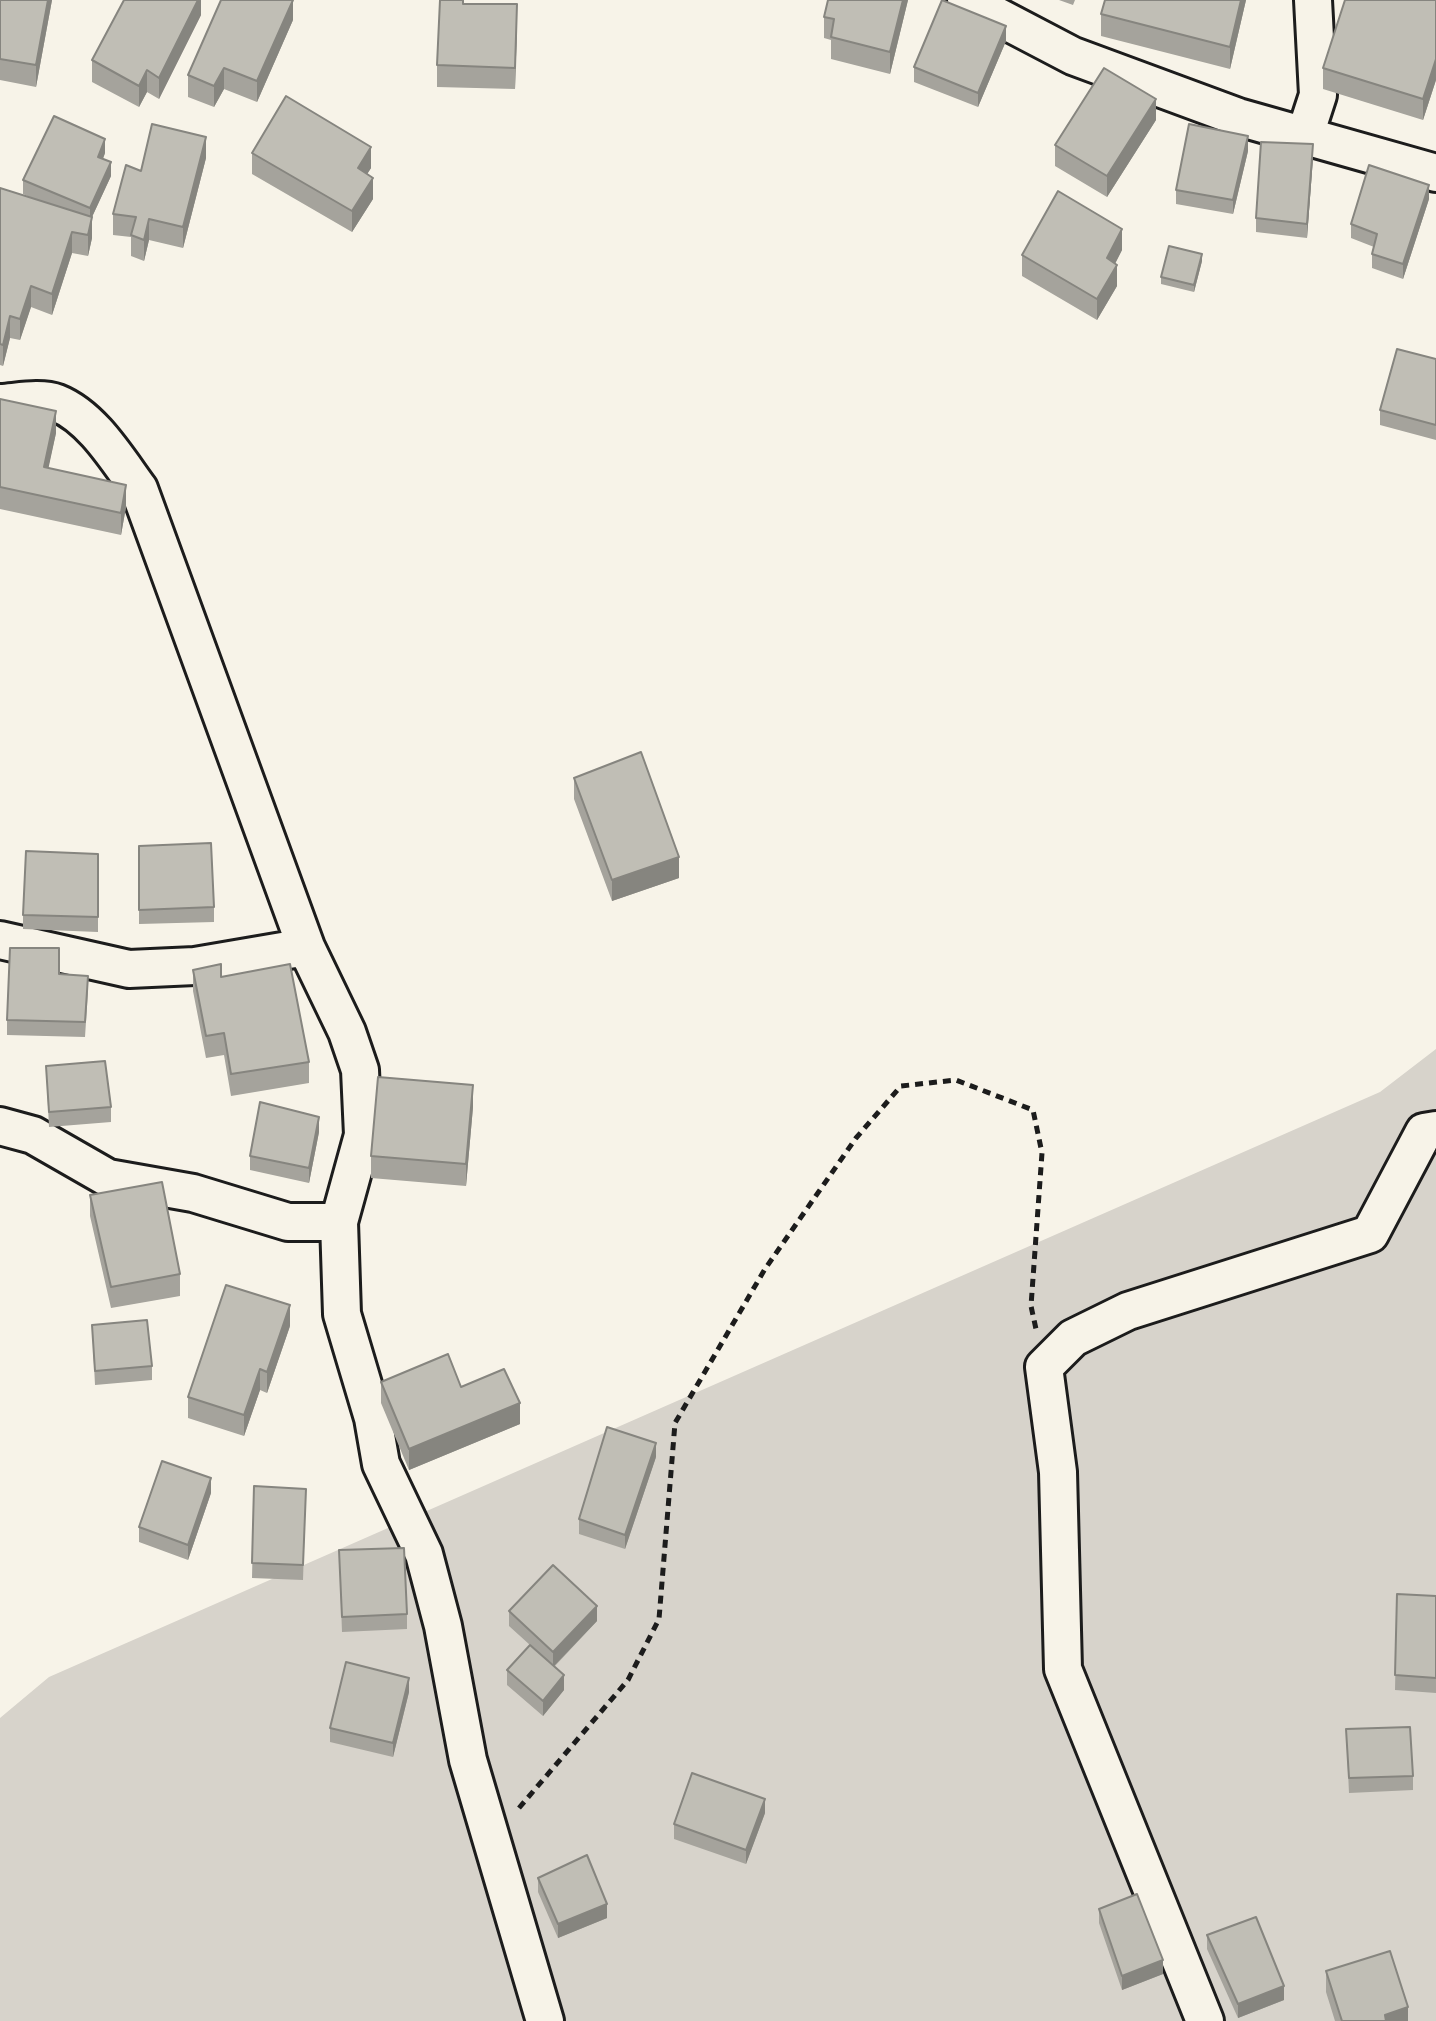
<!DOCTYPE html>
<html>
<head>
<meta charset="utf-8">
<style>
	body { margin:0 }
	canvas { display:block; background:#f7f3e8 }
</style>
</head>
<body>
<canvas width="1436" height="2021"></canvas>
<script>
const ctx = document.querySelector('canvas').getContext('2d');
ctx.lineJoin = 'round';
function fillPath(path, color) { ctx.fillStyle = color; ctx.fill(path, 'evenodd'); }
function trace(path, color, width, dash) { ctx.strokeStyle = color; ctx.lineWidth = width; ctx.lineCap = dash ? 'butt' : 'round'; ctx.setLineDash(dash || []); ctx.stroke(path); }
fillPath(new Path2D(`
	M1436,1049V2021H0V1718L49,1677L1380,1092Z`), '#d7d3cb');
const minor = new Path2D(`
	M966,0L1073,56L1238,117L1436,173
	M1305,135L1318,95L1313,0
	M0,403C17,402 41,397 57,403C92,417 117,459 139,489L306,947L347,1032L360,1070L363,1135L339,1222
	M0,940L129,969L195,966L306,947
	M0,1126L33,1135L108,1178L193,1193L288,1222H339L342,1314L373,1418L381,1464L424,1554L443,1626L468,1760L545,2021
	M1205,2021L1063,1669L1058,1472L1044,1367L1073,1338L1128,1311L1370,1234L1424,1132L1436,1130`);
trace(minor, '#1c1c1c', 42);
trace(new Path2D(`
	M519,1808L628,1680L659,1619L675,1423L765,1269L856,1138L901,1086L956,1080L1033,1110L1042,1153L1031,1306L1036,1329`), '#1c1c1c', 5, [8, 6]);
trace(minor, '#f7f3e8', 36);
fillPath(new Path2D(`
	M0,0H52L36,87L0,80Z
	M201,0V15L159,99L147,92L139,107L92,82V60Z
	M908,0L890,74L831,59V40L824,38V17Z
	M1059,0H1075L1073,5Z
	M1246,0L1230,69L1101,36V14Z
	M1436,0V80L1423,120L1323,89V68Z
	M293,20L257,102L224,89L214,107L188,97V75Z
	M517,25L515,89L437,87V65Z
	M1006,41L978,107L914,82V67Z
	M1156,120L1107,197L1055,166V145Z
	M1248,151L1233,214L1176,204V190Z
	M105,153L103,159L111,176L92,217V238L88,256L72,253L52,315L31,307L20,340L10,338L3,366L0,365V188L32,198L23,194V180Z
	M252,153L371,168L367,174L373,199L352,232L252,174Z
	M206,158L183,248L149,240L144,261L131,256V237L113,235V214L141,171Z
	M1313,158L1307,238L1256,232V218Z
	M1429,199L1403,279L1372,268V254L1374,247L1351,238V224Z
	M1122,250L1115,264L1117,286L1097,320L1022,276V255Z
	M1202,261L1194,292L1161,284V277Z
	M1436,359V440L1380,425V410Z
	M0,399L56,433L48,468L126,507L121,535L0,509Z
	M574,778L679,878L612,901L574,799Z
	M139,846L214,907V922L139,924Z
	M98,854V932L23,929V915Z
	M193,970L221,977L309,1062V1083L231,1096L224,1055L206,1058L193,991Z
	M59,974L88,991L85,1037L7,1035V1020Z
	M46,1066L111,1107V1122L49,1127Z
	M473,1107L466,1186L371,1178V1156Z
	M319,1132L309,1183L250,1170V1156Z
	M90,1195L180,1274V1296L111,1308L90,1216Z
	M92,1325L152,1366V1380L95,1385Z
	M290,1326L267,1393L260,1390L244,1436L188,1418V1397Z
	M381,1382L461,1387L520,1424L409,1470L381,1403Z
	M656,1457L625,1549L579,1534V1519Z
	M254,1486L306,1489L303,1580L252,1578Z
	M211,1493L188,1560L139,1542V1527Z
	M339,1550L407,1614V1629L342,1632Z
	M1397,1594L1436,1596V1693L1395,1690Z
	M509,1611L597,1621L554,1667L564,1690L543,1716L507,1685V1670L530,1645L509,1626Z
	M409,1692L393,1757L330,1742V1728Z
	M1346,1729L1413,1776V1790L1349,1793Z
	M765,1813L746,1864L674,1839V1824Z
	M538,1878L607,1918L558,1938L538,1892Z
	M1099,1909L1163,1974L1122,1990L1099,1923Z
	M1207,1935L1284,2000L1238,2018L1207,1949Z
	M1326,1971L1408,2021H1335L1326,1992Z`), '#a5a39c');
fillPath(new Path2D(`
	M48,0H52L36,87V65Z
	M198,0H201V15L159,99V78Z
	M293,0V20L257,102V81Z
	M903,0H908L890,74V52Z
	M1241,0H1246L1230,69V47Z
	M517,4V25L515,89V68Z
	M1006,26V41L978,107V93Z
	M1436,59V80L1423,120V99Z
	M224,68V89L214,107V86Z
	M147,70V92L139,107V86Z
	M1156,99V120L1107,197V176Z
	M1248,136V151L1233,214V200Z
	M206,137V158L183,248V227Z
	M105,139V153L98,171V157Z
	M1313,144V158L1307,238V224Z
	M371,147V168L358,189V168Z
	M111,162V176L92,217V238L88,256V235L90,222V208Z
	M373,178V199L352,232V211Z
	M1429,185V199L1403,279V264Z
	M149,219V240L144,261V240Z
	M1122,229V250L1107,279V258Z
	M72,232V253L52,315V294Z
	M1202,254V261L1194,292V285Z
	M1117,265V286L1097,320V299Z
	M31,286V307L20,340V319Z
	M10,316V338L3,366V345Z
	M56,411V433L44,489V467Z
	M126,485V507L121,535V513Z
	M679,857V878L612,901V880Z
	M473,1085V1107L466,1186V1164Z
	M319,1117V1132L309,1183V1168Z
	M290,1305V1326L267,1393V1372Z
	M260,1369V1390L244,1436V1415Z
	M520,1403V1424L409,1470V1449Z
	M656,1443V1457L625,1549V1535Z
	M211,1478V1493L188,1560V1545Z
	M597,1606V1621L553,1667V1652Z
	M564,1675V1690L543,1716V1701Z
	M409,1678V1692L393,1757V1743Z
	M765,1799V1813L746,1864V1850Z
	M607,1904V1918L558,1938V1924Z
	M1163,1960V1974L1122,1990V1976Z
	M1284,1986V2000L1238,2018V2004Z
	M1408,2007V2021H1385V2015Z`), '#86857f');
const building = new Path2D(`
	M0,0H48L36,65L0,59Z
	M124,0H198L159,78L147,70L139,86L92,60Z
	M221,0H293L257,81L224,68L214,86L188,75Z
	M440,0H463V4H517L515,68L437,65Z
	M828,0H903L890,52L831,37L834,19L824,17Z
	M942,0L1006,26L978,93L914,67Z
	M1105,0H1241L1230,47L1101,14Z
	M1345,0H1436V59L1423,99L1323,68Z
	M1104,68L1156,99L1107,176L1055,145Z
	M286,96L371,147L358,168L373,178L352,211L252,153Z
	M54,116L105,139L98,157L111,162L90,208L23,180Z
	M152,124L206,137L183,227L149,219L144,240L131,235L136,217L113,214L126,165L141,171Z
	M1189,124L1248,136L1233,200L1176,190Z
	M1261,142L1313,144L1307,224L1256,218Z
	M1369,165L1429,185L1403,264L1372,254L1377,234L1351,224Z
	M0,188L92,217L88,235L72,232L52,294L31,286L20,319L10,316L3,345L0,344Z
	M1058,191L1122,229L1107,258L1117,265L1097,299L1022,255Z
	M1169,246L1202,254L1194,285L1161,277Z
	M1397,349L1436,359V425L1380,410Z
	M0,399L56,411L44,467L126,485L121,513L0,487Z
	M641,752L679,857L612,880L574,778Z
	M211,843L214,907L139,910V846Z
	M26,851L98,854V917L23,915Z
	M10,948H59V974L88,976L85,1022L7,1020Z
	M221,964V977L290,964L309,1062L231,1074L224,1033L206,1036L193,970Z
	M105,1061L111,1107L49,1112L46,1066Z
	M378,1077L473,1085L466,1164L371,1156Z
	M260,1102L319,1117L309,1168L250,1156Z
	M162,1182L180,1274L111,1287L90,1195Z
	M226,1285L290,1305L267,1372L260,1369L244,1415L188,1397Z
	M147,1320L152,1366L95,1371L92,1325Z
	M448,1354L461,1387L504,1369L520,1403L409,1449L381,1382Z
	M607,1427L656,1443L625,1535L579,1519Z
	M162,1461L211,1478L188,1545L139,1527Z
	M254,1486L306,1489L303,1565L252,1563Z
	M404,1548L407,1614L342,1617L339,1550Z
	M553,1565L597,1606L553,1652L509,1611Z
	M1397,1594L1436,1596V1678L1395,1675Z
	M530,1645L564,1675L543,1701L507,1670Z
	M346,1662L409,1678L393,1743L330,1728Z
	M1410,1727L1413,1776L1349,1778L1346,1729Z
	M692,1773L765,1799L746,1850L674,1824Z
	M587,1855L607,1904L558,1924L538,1878Z
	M1137,1894L1163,1960L1122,1976L1099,1909Z
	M1256,1917L1284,1986L1238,2004L1207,1935Z
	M1390,1951L1408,2007L1385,2015L1386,2021H1342L1326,1971Z`);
fillPath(building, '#c0beb5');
trace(building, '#86857f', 2);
</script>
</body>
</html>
